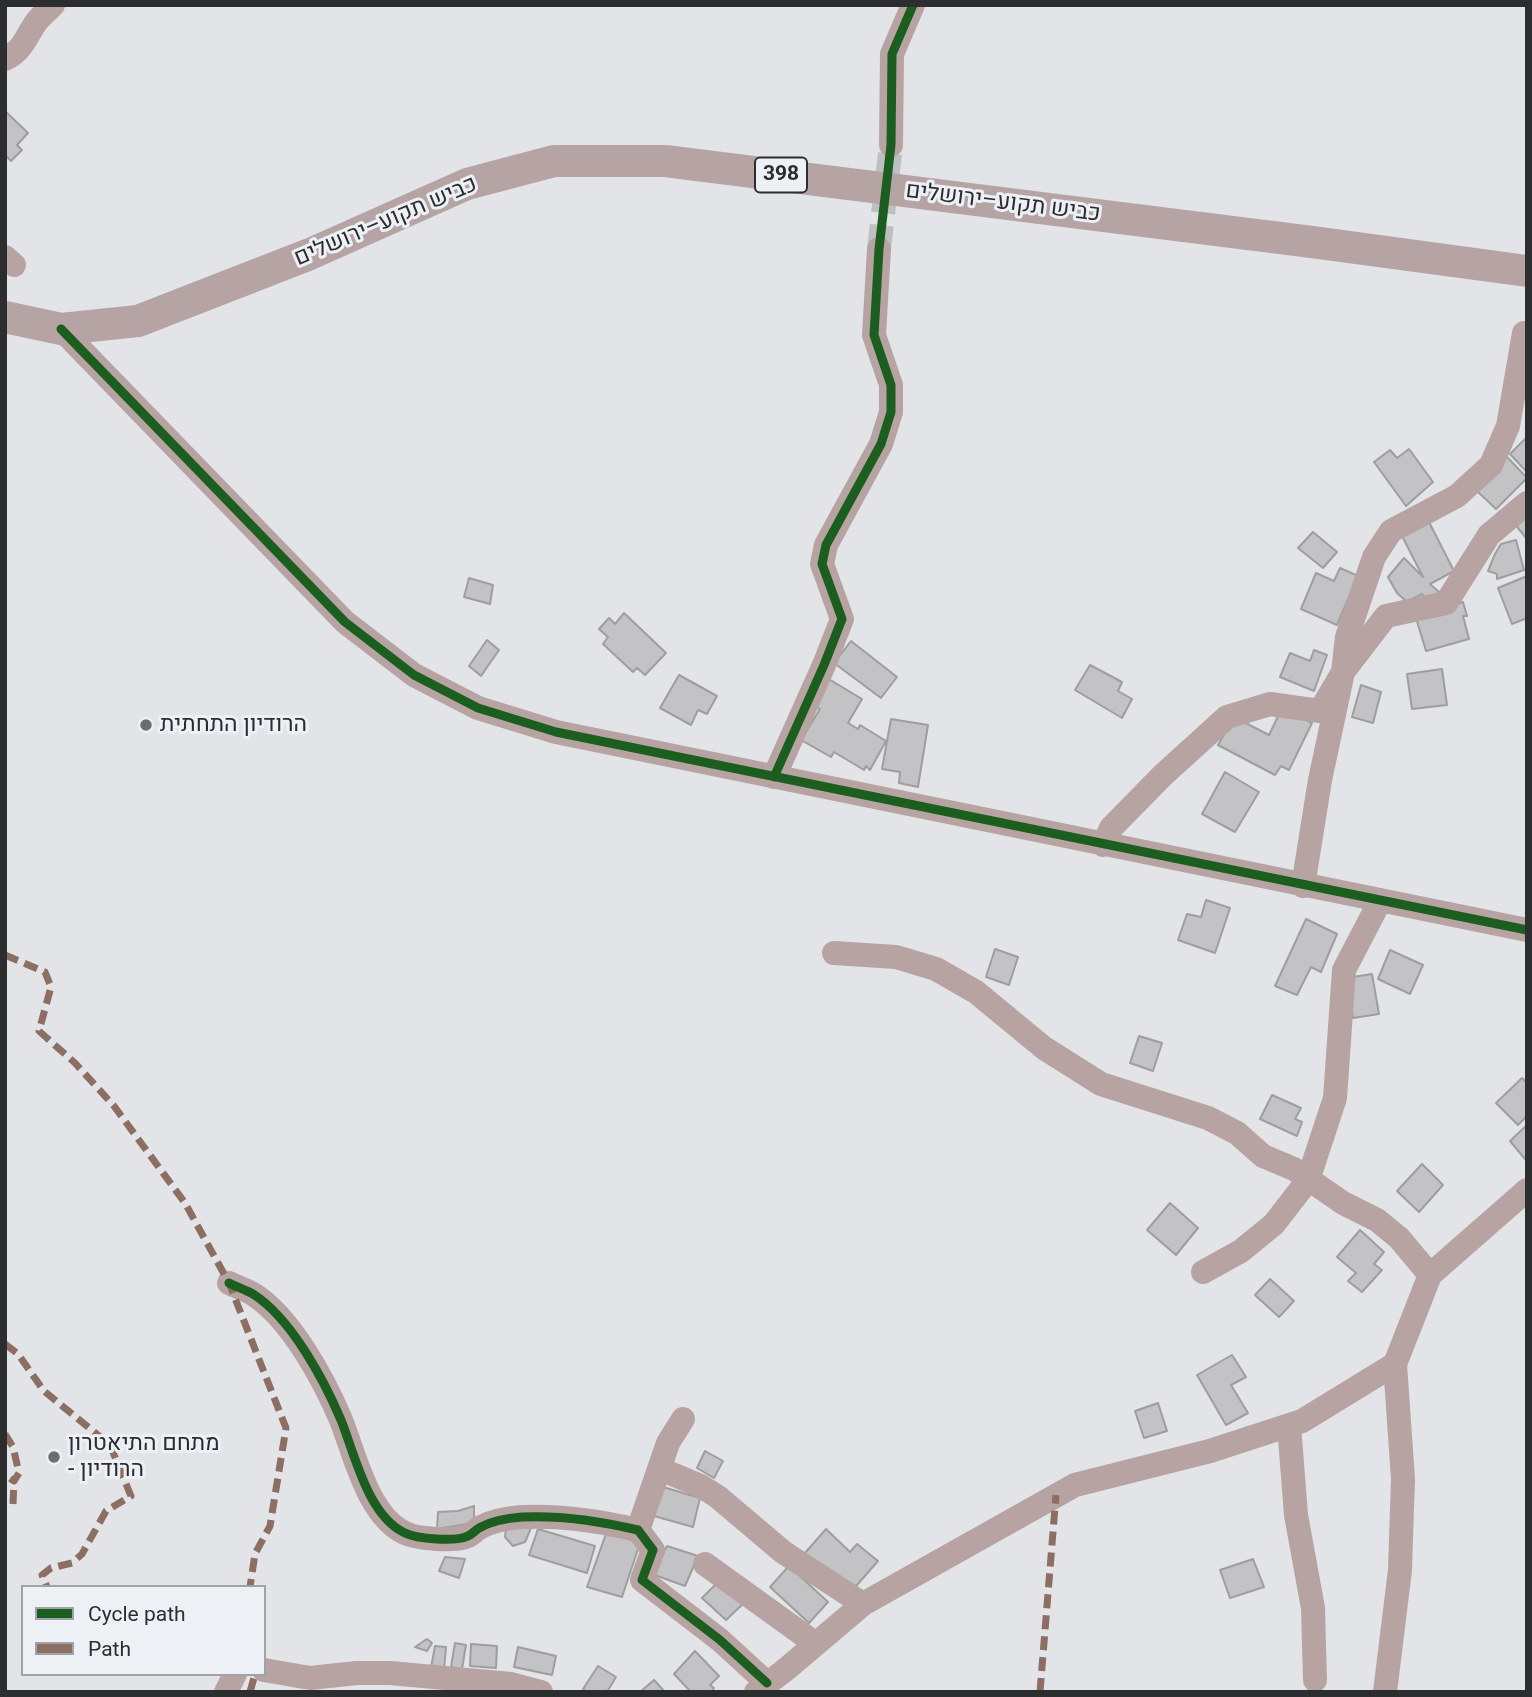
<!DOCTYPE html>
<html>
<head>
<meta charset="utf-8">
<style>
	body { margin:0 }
	#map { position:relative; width:1532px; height:1697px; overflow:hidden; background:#e2e4e7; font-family:Roboto,sans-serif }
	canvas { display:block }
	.frame { position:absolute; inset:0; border:7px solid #2c2d2f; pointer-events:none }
	.legend { position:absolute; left:21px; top:1585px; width:245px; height:91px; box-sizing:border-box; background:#edf1f6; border:2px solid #a0a3a6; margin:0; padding:9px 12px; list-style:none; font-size:21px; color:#2c2d2f }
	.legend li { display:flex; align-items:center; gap:14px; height:35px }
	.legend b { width:35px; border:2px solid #a0a3a6 }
</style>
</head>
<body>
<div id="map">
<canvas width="1532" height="1697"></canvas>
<div class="frame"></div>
<ul class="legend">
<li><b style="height:9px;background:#1b5e20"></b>Cycle path</li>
<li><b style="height:9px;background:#8d6e63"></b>Path</li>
</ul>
</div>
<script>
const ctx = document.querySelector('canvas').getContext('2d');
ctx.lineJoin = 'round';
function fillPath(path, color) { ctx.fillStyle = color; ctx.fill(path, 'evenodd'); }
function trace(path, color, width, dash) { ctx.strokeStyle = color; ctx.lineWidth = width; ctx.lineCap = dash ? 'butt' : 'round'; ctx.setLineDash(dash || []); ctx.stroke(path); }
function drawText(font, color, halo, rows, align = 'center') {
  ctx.font = font + ' Roboto,Heebo,sans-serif'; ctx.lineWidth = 6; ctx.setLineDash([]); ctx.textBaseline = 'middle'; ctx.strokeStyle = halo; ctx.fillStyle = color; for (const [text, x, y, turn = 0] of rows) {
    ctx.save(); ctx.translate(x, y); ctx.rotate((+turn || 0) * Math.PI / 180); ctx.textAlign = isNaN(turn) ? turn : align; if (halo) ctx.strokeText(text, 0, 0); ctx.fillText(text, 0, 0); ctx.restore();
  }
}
const building = new Path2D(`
	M5,111L28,133L17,145L22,150L11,161L5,155Z
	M1527,437V472L1510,454Z
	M1409,449L1433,482L1406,506L1374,462L1390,450L1397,458Z
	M1507,457L1527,478L1496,509L1476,490Z
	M1527,511V539L1513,522Z
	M1428,520L1454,571L1430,584L1439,592L1431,603L1422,594L1407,602L1397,593L1388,577L1404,558L1423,577L1401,534Z
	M1313,532L1337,552L1323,568L1298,548Z
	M1516,540L1524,570L1497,579V574L1488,571L1495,554L1501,544Z
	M1340,568L1358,576L1337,625L1301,609L1316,573L1334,581Z
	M1527,576V618L1512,624L1498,588Z
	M469,578L493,585L490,604L464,597Z
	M1463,602L1467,616H1463L1469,639L1426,651L1416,618Z
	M624,613L666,653L645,675L637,668L633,672L603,644L608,637L599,629L609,618L615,624Z
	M487,640L499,650L481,676L469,666Z
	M851,641L897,677L881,698L834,663Z
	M1314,650L1327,655L1314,691L1280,677L1290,653L1310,661Z
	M1090,665L1122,682L1118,691L1132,699L1122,718L1075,690Z
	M1442,669L1447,705L1412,709L1407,674Z
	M679,675L717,696L707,714L698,710L691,725L660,708Z
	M827,678L862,699L848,723L858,729L860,725L886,741L870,770L866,766L864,770L834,752L831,757L801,740L820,709L812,705Z
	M1361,685L1381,692L1373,723L1352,717Z
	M1282,708L1312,723L1289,770L1281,766L1275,775L1218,745L1234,717L1269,735Z
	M891,719L928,725L918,787L899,783L900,772L882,769Z
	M1225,772L1259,792L1235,832L1202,814Z
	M1206,900L1230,908L1215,953L1178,940L1187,914L1201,917Z
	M1306,919L1337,934L1321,972L1311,967L1297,995L1275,986Z
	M995,949L1018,957L1009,985L986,977Z
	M1390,950L1423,965L1410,994L1378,979Z
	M1372,974L1379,1014L1353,1018L1347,978Z
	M1139,1036L1162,1043L1153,1071L1130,1063Z
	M1522,1078L1527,1083V1116L1518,1125L1496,1103Z
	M1272,1095L1301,1108L1295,1119L1302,1122L1297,1136L1260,1119Z
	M1527,1125V1157L1525,1159L1510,1141Z
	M1422,1164L1443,1185L1419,1212L1397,1191Z
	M1170,1203L1198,1228L1176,1255L1147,1230Z
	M1360,1230L1384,1252L1374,1264L1382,1270L1362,1292L1348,1281L1356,1273L1337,1257Z
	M1270,1279L1294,1301L1279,1317L1255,1295Z
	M1232,1355L1246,1377L1231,1385L1248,1413L1226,1425L1197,1375Z
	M1158,1403L1167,1431L1144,1438L1135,1411Z
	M705,1451L723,1461L714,1478L697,1468Z
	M663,1487L700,1498L693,1527L654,1516Z
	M474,1506V1523L437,1529L438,1512L458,1511Z
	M506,1527L531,1528L525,1542L513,1546L505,1537Z
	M538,1529L595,1546L587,1573L529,1555Z
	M826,1529L850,1552L857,1544L878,1561L850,1593L805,1553Z
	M607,1531L640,1543L622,1597L587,1587Z
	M667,1546L698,1556L685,1586L652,1574Z
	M445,1557L465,1559L459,1578L439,1571Z
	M1253,1559L1264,1587L1230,1598L1220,1570Z
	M789,1566L828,1602L809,1623L770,1587Z
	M721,1579L746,1601L726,1620L702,1598Z
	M427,1639L432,1643L427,1651L415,1647Z
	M455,1643L466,1645L462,1669L451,1667Z
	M471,1644L497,1646L496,1668L470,1666Z
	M435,1646L446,1647L444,1669L431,1668Z
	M518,1647L556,1656L552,1675L514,1667Z
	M695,1651L719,1676L710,1685L714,1688L711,1692H691L674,1674Z
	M598,1666L616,1677L607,1692H588L583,1689Z
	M654,1680L665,1692H640Z`);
fillPath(building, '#c3c2c4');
trace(building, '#9e9ea0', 2);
trace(new Path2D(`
	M879,249L891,145`), '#bebfc2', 24, [24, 12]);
trace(new Path2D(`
	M5,59C23,51 26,36 37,21C42,15 48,10 53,5
	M891,145L892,54L913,5
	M5,257L14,265
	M61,329L345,622L414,675L478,708L556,732L1527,930
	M774,777L824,665L842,619L822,564L826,545L881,444L891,412V385L874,335L879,249
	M1103,845L1111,828L1163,775L1227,717L1270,704L1320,711L1343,672L1347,637L1374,557L1391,531L1457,496L1491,465L1508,426L1524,333
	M1303,886L1320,780L1343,672L1386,616L1446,603L1489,535L1527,503
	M834,953L896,957L936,969L976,992L1044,1048L1101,1084L1208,1118L1237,1133L1263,1156L1294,1169L1343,1203L1377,1220L1399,1238L1430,1275
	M1203,1272L1241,1251L1274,1224L1308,1180L1335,1098L1344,970L1380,901
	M229,1283C237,1287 246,1290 253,1294C291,1318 324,1380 341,1420C355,1455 368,1516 405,1533C417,1539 456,1542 468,1536C473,1534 476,1529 481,1527C492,1521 509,1518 522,1517C562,1515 600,1521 638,1530L653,1550L642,1580L720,1640L767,1683
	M1289,1425L1296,1515L1313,1608L1315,1680
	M660,1469L701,1486L718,1497L783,1552L863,1604
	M638,1530L668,1443L683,1419
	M705,1564L816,1644
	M264,1670L310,1678L357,1673H390L511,1684L541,1692
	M226,1692L235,1674
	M756,1692L784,1671L863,1604L1075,1485L1210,1451L1302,1421L1395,1364
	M1385,1692L1400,1570L1403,1479L1395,1364L1430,1275L1527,1190`), '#b7a4a2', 24);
trace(new Path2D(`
	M5,317L61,329L138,321L310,254L467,184L554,161H665L1312,242L1527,271`), '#b6a4a5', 32);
trace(new Path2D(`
	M5,955L45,972L51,987L39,1031L75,1063L114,1106L185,1203L229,1283L286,1428L270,1526L255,1554L250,1587
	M5,1344L18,1354L44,1391L110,1445L131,1496L106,1511L82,1554L72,1563L51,1568L42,1575L47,1587
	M5,1434L13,1447L19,1473L14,1481L5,1475
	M13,1504L14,1481
	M22,1620H23
	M250,1692L255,1674
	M1040,1692L1056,1495`), '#8d6e63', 7, [14, 7]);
trace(new Path2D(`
	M61,329L345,622L414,675L478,708L556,732L1527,930
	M774,777L824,665L842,619L822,564L826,545L881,444L891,412V385L874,335L879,249L891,145L892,54L913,5
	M229,1283C237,1287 246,1290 253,1294C291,1318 324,1380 341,1420C355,1455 368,1516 405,1533C417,1539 456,1542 468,1536C473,1534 476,1529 481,1527C492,1521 509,1518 522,1517C562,1515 600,1521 638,1530L653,1550L642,1580L720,1640L767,1683`), '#1b5e20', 9);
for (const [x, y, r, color] of [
	[146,725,7,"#6c6d6f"],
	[54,1457,7,"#6c6d6f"]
]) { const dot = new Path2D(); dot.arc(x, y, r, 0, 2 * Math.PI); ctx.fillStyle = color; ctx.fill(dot); trace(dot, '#edf1f6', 2.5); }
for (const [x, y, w] of [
	[781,175,52]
]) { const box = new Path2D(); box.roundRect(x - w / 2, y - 17.5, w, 35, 5); ctx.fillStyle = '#edf1f6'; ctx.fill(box); trace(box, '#2c2d2f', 2); }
drawText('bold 21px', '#2c2d2f', null, [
	["398",781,175]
]);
drawText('23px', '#2c2d2f', '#edf1f6', [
	["כביש תקוע–ירושלים",1003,203,7],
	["כביש תקוע–ירושלים",386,222,-23]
]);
drawText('23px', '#2c2d2f', '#edf1f6', [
	["הרודיון התחתית",160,725],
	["מתחם התיאטרון",68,1444],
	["- הרודיון",68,1470]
], 'left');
</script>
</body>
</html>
